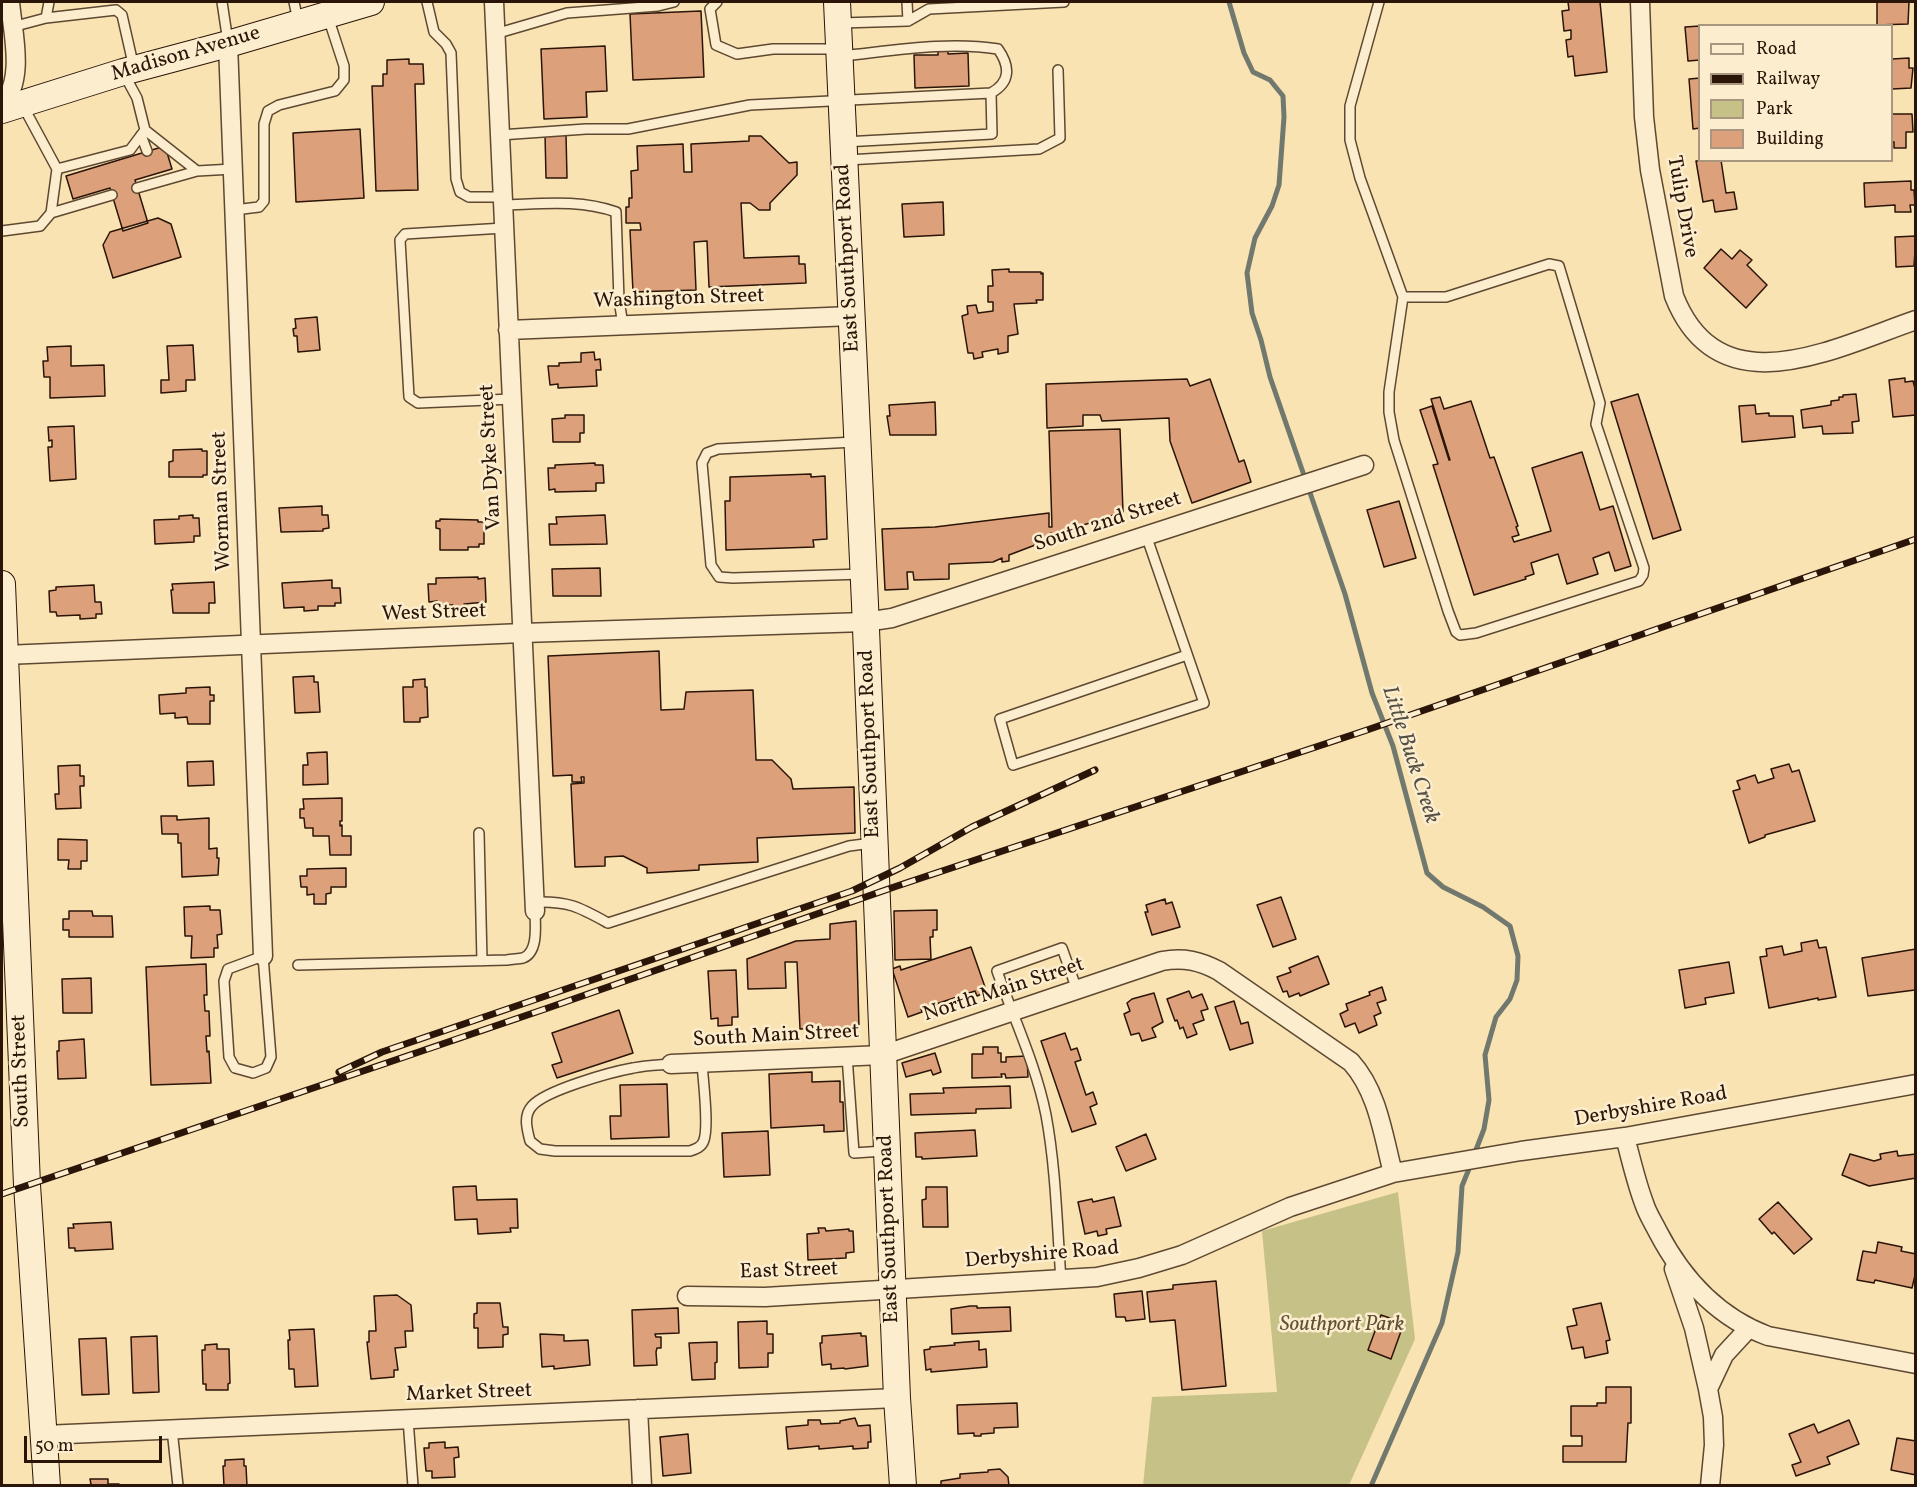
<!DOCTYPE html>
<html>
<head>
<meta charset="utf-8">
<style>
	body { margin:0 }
	#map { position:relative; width:1917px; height:1487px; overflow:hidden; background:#f9e3b2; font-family:Vollkorn,serif }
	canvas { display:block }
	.frame { position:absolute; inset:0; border:3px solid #2b1408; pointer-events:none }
	.legend { position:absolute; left:1698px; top:24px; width:195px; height:138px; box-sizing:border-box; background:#fbedcd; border:2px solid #a8967e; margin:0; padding:8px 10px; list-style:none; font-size:18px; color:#2b1408 }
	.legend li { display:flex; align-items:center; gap:12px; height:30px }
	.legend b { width:30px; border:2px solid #a8967e }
	.scale { position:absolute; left:24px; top:1436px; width:138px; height:27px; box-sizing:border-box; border:3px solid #2b1408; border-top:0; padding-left:8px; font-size:18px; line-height:21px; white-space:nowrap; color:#2b1408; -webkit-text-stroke:4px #fbedcd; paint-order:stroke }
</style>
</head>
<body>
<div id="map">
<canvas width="1917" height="1487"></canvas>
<div class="frame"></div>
<ul class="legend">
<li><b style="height:8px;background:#fbedcd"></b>Road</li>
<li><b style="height:8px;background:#2b1408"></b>Railway</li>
<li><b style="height:16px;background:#c5c187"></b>Park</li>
<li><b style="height:16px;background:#dca07a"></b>Building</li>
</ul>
<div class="scale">50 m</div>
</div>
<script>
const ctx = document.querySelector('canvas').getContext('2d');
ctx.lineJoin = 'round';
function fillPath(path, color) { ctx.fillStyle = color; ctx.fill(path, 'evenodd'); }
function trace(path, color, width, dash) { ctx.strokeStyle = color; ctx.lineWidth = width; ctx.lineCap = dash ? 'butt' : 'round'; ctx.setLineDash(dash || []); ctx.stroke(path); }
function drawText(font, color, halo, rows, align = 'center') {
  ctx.font = font + ' Vollkorn,serif'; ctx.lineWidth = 5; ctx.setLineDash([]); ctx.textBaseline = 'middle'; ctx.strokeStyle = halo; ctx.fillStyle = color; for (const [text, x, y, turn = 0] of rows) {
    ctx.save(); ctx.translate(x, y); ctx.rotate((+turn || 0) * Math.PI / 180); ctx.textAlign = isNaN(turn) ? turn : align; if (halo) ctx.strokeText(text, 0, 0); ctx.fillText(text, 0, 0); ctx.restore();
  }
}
fillPath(new Path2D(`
	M1398,1192L1415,1339L1349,1485L1143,1486L1152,1397L1277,1392L1262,1231Z`), '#c5c187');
trace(new Path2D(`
	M1229,2L1244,53L1253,72L1270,80L1283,96L1284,117L1279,185L1272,206L1255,238L1247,273L1252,313L1261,340L1270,377L1345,594L1372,693L1393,746L1427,873L1443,887L1483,907L1510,926L1518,956L1517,980L1510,999L1496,1017L1485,1055L1489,1100L1484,1129L1474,1155
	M1371,1486L1442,1323L1458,1252L1462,1186L1471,1164`), '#71796f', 5);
const building = new Path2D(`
	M1568,2H1600L1607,72L1575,76L1573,56L1568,57L1566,40L1571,39V30L1564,31L1562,11L1569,10Z
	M1877,2H1909L1908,24L1877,25Z
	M701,11L704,77L633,80L630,14Z
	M1700,26V60L1688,61L1685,27Z
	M605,46L607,91L586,92L587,117L544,119L541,49Z
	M938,50H948V54L968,53L969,86L915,88L914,55H938Z
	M1909,58V68H1913L1911,88L1892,89V59Z
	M409,59V64H423L424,84H415L418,190L376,191L372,86H383V74H387V60Z
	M1700,78V128L1693,129L1689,79Z
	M1892,114H1912L1913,132H1906V148H1894V142H1892Z
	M360,129L364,198L296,202L293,133Z
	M545,134H566L567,178H546Z
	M749,136H761L789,163L797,162V175L770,203V210H759L750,203H741L744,258L799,256V264H805L806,283L709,287L707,241L694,242L696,290L633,292L630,230H641L640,223H626V207H629V198H632L631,171L638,170L637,146L683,144L684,172H692L691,144L749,141Z
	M165,146L172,169L135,180L148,223L123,231L110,188L73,199L66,176Z
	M1721,160L1726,193L1734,192L1737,209L1715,212L1713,200L1703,202L1696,161Z
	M1911,181V190H1914L1915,205H1910L1911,212H1895V205L1865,207L1864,183Z
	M943,202L944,235L904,237L902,204Z
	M158,218L171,224L181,257L113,278L103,245L110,232Z
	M1916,236L1914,266L1896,267L1895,237Z
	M1721,249L1732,259L1740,250L1752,260L1747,265L1767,285L1746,308L1704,268Z
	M1009,269V272H1041V274L1043,273V300H1036L1037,303L1014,304L1018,334L1008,336V352L998,354V349L982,352L983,357L974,359L973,353H968L962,316L968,314L967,306L976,305L978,313L993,311V302H988V286H993L992,270Z
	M317,317L320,350L298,352L297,336H294L293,329L296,328L295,319Z
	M193,345L195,380H186V391L161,393V380H169L167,346Z
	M71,346V366L104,365L105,396L50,398V377H44L43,361H48L47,347Z
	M594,352L595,360L600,359L601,370H596L597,386L558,388V384L550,385L548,366H559V363L581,362V353Z
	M1905,378V382L1913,381L1916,392V415L1893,417L1889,380Z
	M1187,379L1190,386L1210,379L1239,462L1244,460L1251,482L1192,503L1170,441L1169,418L1102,421L1100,415H1083V426L1047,428L1046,384Z
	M1638,394L1681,530L1653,539L1611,402Z
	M1856,394L1859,421L1852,422L1853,433L1823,434L1822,426L1803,428L1801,410L1831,405V401L1839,400V397H1843V395Z
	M1440,397L1444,409L1471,401L1490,458L1494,457L1518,526L1516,527L1519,535L1512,537L1514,542L1551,531L1532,468L1582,452L1600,510L1613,506L1631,566L1615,571L1609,552L1593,558L1598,574L1567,584L1558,554L1531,563L1534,574L1525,577L1526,579L1474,595L1433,465L1438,464L1420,410L1432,406L1449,460H1450L1431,399Z
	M935,402L936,435H890L887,416H890L889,405Z
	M1755,405L1756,414L1769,413V416H1793L1795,437L1742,442L1739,406Z
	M565,415H584V433H580V442H553L552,419L565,418Z
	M74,426L76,479L50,481L48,447H52V440L49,441L48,427Z
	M1120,429L1123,512L1053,535L1051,533V539L1009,555V561L1002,562V558L993,562L949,564V579L914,580L913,572H907L908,589L885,590L882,529L935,527L1049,513V527H1052L1049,431Z
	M202,449V451H207V475H203V477H169V462L173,461V450Z
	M595,463V465H603L604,483H596V491L555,492V489L549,490L548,468H555V465Z
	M811,474V477L825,476L827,539L813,540L814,547L726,550L725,501H730V477Z
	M1399,501L1416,558L1384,567L1367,510Z
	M322,506V515H328L329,528L323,529V531L281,532L279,508Z
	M193,515V518H199L200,536H194V542L155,544L154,520L179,519V516Z
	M605,515L607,544L550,545L549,524H557L556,517Z
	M440,519L478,520V522H484V544H479V547H468V550H440V529L436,528V521H440Z
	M600,568L601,596H553L552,569Z
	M478,577V579L485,578L486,602L464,604V609H453V605H447L446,611L438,612L437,601L429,602L428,584H436V578Z
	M332,580V588H340L341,603H335V606H318V610L304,611V607L284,608L282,583Z
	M214,582L215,603H209V613H173L171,590H173L172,584Z
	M94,585L95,602H101L102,614H96V618L80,619V615L57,616L56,612H50L49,591L56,590V587Z
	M659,651L661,710L684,709L686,692L753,690L756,760H772L791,779L793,789L854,787L855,833L757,838L758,862L699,865V870L647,873V868L623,856L605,857V866L575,867L571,784L584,783V777H581L582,782H572V775L553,776L548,656Z
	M314,676V682H318L320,712L295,713L293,677Z
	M425,679V687H427L428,717L420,718V722H404L403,687H413V680Z
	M210,687V695H214V701H210V724H188L187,717L175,718V713L160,714L159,695L186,693V688Z
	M327,752L328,784L303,785V765H308L307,753Z
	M213,761L214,785L188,786L187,762Z
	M1789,764L1792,772L1799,770L1815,821L1765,835V837L1749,843L1733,791L1740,789L1737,781L1755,775L1758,783L1774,778L1771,769Z
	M80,765V776H84V786H80L81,808L56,809L55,794H59L58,766Z
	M342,798V821H340V826L342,825V836H351V855H330L329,836H313V828H305L304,818H300V809H304L303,799Z
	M161,816H177V820L209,818V849L217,848V858H219L218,875L182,877L181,843H178V834H162Z
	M58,839L87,840V861H81V869H68L69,860H58Z
	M346,868V887H331V893L326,894V904H314V894L307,895V887H301L300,876H307V869Z
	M1281,897L1296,939L1273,947L1257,905Z
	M1165,899L1166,904L1172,902L1180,927L1152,935L1145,912H1148L1146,905Z
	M210,906V910H220L222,934L217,935L218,948H214V957L191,958L192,936H185L184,907Z
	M937,910V930H933V937H930L931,959L895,960L894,911Z
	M69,911H92L93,916H112L113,937H69V930H63V919H69Z
	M856,921L859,1027L800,1029L797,962H785L786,988L748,989L747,959L796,941L830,939V924Z
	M1817,940L1819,948L1826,947L1836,997L1818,1000V998L1769,1008L1760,957L1767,956L1766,949L1782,946L1784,955L1802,951L1801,943Z
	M971,947L985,987L982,988L984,993L977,996L975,991L921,1009L922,1012L908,1017L892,969L900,966L901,970Z
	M1916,949L1915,990L1868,996L1862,958Z
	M1318,956L1329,984L1300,996L1299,993L1289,997L1287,991L1283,992L1277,977L1291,972L1289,968Z
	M1729,962L1734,993L1705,998L1706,1004L1685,1008L1679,970Z
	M206,964L207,995H204L205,1011H209L210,1036H206L207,1052L209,1051L211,1083L151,1085L146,967Z
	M736,970L738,1017H732V1025L718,1026V1018L711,1019L708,971Z
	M91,978L92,1013H63L62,979Z
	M1382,987L1386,1000L1377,1003L1381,1013L1374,1016L1377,1025L1359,1033L1355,1023L1345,1027L1340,1014L1348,1010L1346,1004L1370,995L1369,992Z
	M1189,991L1192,998L1202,994L1208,1009L1201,1011L1204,1020L1193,1024L1197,1034L1187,1038L1183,1027L1180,1029L1177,1020L1175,1021L1167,999Z
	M1154,993L1163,1022L1152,1028L1156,1037L1142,1041L1139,1033L1131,1035L1124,1014L1130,1011L1127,1003L1132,999Z
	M1234,1001L1241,1024L1248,1022L1253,1043L1230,1050L1215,1007Z
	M619,1010L633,1053L557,1078L552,1065L562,1062L552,1033Z
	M1065,1033L1071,1050L1077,1048L1081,1060L1075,1062L1086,1095L1093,1092L1097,1104L1090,1107L1096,1124L1072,1132L1041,1041Z
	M84,1039L86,1078L58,1079L57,1051H59V1041Z
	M983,1047H998V1053H1001V1062H1006V1057L1027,1056L1028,1077L1006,1078L1005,1074H1001L1002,1077L972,1078V1054H983Z
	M935,1053L941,1072L933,1075L931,1070L906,1077L902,1063Z
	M812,1072V1082L840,1081V1102H843L844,1131L824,1132V1125L771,1128L769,1074Z
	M667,1084L669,1137L611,1139L610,1116H621L620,1085Z
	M1010,1086L1011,1108L976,1109V1113L911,1115L910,1094L944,1093L943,1088Z
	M975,1130L977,1156L922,1159V1157H916L915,1133Z
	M768,1131L770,1175L724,1177L722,1133Z
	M1146,1134L1156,1159L1126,1171L1116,1147Z
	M1897,1151L1898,1156L1916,1154V1178L1869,1186L1842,1175L1850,1154L1874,1161L1881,1159L1880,1154Z
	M476,1186L477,1200L517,1199L518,1228H510L511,1232L478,1234L477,1219L455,1220L453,1187Z
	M926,1187H947L948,1227H923L922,1200L926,1199Z
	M1114,1197L1121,1226L1106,1229L1107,1234L1098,1236L1097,1231L1085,1234L1078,1202L1092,1199L1093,1202Z
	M1778,1202L1812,1239L1794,1254L1774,1232L1772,1234L1759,1219Z
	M111,1222L113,1249L75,1251V1248H69L68,1228H74L73,1224Z
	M818,1228H825L826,1231L849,1229V1231H853L854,1252L846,1253V1258L808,1260L807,1234L819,1233Z
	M1878,1242L1902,1247L1901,1251L1916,1254V1271L1912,1288L1875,1280L1874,1283L1857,1280L1863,1251L1876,1253Z
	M1216,1281L1226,1386L1182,1390L1175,1320L1150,1322L1147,1292L1173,1289V1285Z
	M1142,1291L1145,1319L1126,1321L1125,1317H1116L1114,1294Z
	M397,1295L411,1305L413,1331H405L406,1347L395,1348L398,1370H394V1377L371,1379L367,1342H369V1331H376L374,1296Z
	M477,1303H500L503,1327H508V1334L503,1335V1347L478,1348V1328H474V1314L477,1313Z
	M1601,1303L1610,1340L1606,1341L1608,1353L1585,1358L1583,1347L1572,1349L1567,1327L1577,1325L1573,1309Z
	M970,1306H977V1308L1010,1307L1011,1331L952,1334L951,1309Z
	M678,1308L679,1333L655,1334L656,1337H661V1348H657L656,1352L657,1365L634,1366L632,1310Z
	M1381,1315L1404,1323L1391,1359L1368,1350Z
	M767,1321V1334H773V1353H768V1367L739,1368L738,1322Z
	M314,1329L318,1386L295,1387L294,1369H289L288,1340H290L289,1330Z
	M861,1333V1336H866L868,1366L845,1369L844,1368L831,1369V1364L822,1365L820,1343H822V1336Z
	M540,1334L564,1335V1341L588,1340L590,1365L554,1369V1366L542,1367Z
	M157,1336L159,1392L133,1393L131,1337Z
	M106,1338L109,1394L82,1395L79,1339Z
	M979,1341V1350L986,1349L987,1367L931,1372V1369L926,1370L924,1350L930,1349V1347L955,1345L954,1343Z
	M717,1342V1362L715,1363V1379L692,1380L689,1343Z
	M217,1344V1349H229L230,1383L228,1384V1390H206V1384H203L202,1350H205V1345Z
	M1606,1387H1631V1423H1628L1626,1462H1563V1446H1582V1436H1571V1406H1597V1403H1606Z
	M1017,1403L1018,1427L994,1428V1433L981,1434V1436H974V1433L958,1434L957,1405Z
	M855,1418L858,1426L870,1425L871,1442H868V1448L853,1449V1446L819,1449V1446L788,1449L786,1427L808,1425V1420H820L821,1424L840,1423V1421Z
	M1849,1420L1859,1444L1827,1457L1830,1464L1796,1476L1792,1465L1801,1462L1789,1434L1814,1424L1818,1433Z
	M688,1434L691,1473L663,1476L660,1437Z
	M1897,1438L1916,1441V1475L1891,1470Z
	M445,1442V1448L458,1447L459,1457L454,1458L455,1477L432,1478V1471H426L424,1448H429V1443Z
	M244,1459V1466H246L247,1486H224L223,1466H225V1460Z
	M1000,1469L1008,1477L1009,1486H941V1481L960,1478V1474L988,1472V1470Z
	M90,1479H108V1484H119V1486H87L91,1484Z`);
fillPath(building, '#dca07a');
trace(building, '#2b1408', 1.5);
const lane = new Path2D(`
	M222,2L228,42
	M294,2L298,21
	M427,2L434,32L446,44L451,53L456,179L460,192L469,197H503
	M717,2L710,9L716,45L737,54L773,49H837
	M907,2L908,21
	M1379,2L1350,106V140L1360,178L1403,297L1389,392V412L1394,440L1448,611L1456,632L1460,635L1476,633L1639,581L1643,575L1644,568L1596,424L1600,403L1559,266L1549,264L1446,297H1403
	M46,18L116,10L122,15L134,68
	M841,23L908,21L929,9L1064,2
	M12,27L46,18L49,2
	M495,34L567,13L658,6L674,2
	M23,106L57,169L130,150L145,130L137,98L124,74
	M145,130L197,171L233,169
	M141,135L147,151
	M500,135L586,129H628L750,105L991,93C1011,82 1010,66 998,49C947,41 892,51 841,56
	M844,142L992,134L991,93
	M847,160L1039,149L1060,138L1058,70
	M137,188L197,171
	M503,205C541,204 579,199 616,212L619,300L623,325
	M234,210L259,207L264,201V124L268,111L279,105L335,91L344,80V66L328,17
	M51,213L112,195
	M504,228L405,234L400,240L409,397L418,403L512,399
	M2,231L40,226L51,213L57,169
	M855,442L718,449L707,453L702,463L711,565L719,577L733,578L863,574
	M1146,535L1204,703L1013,765L1000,719L1187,655
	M479,833L482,961
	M535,902C569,901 579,907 608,923L849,846L872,843
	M263,956L271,1057L266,1068L253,1073L235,1068L229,1057L224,981L228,969Z
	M298,965L507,960C512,959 518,959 523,958C539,952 535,924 535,911
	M847,1056L854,1153L884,1151
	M671,1064C659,1065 646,1065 633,1068C611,1072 546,1090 532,1106C523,1116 527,1129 530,1141L540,1149L555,1151H690C696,1149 702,1147 704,1140C709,1125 703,1080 702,1063
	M1061,1280C1057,1225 1056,1169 1046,1115C1036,1065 1014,1019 997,971L1062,948L1077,990
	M408,1419L413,1486
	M172,1429L178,1486`);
const street = new Path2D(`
	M494,2L535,911
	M1640,2L1644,117L1650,170L1674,296C1719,410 1834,348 1916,320
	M228,44L263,956
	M2,107C25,77 13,36 10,2
	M508,330L852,316
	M5,655L523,633L865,622L892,618L1364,465
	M671,1064L883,1055L1162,961C1184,957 1200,961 1219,971L1351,1062C1378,1092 1383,1135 1393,1173
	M1625,1137C1631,1159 1636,1182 1644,1203C1647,1213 1653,1222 1658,1232C1683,1280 1717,1317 1768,1336L1916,1364
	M1674,1269L1694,1328L1708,1389
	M687,1296L765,1297L1097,1277L1139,1268L1182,1255L1290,1207L1393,1173L1521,1151L1625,1137L1916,1084
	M638,1409L642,1486
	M44,1435L897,1398
	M1710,1486L1714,1445L1713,1417L1708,1389L1724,1355L1748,1329`);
const secondary = new Path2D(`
	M837,2L865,604L897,1398L903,1486
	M2,110L123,72L228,44L371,2
	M2,584L27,1185L47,1486`);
trace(lane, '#5e4832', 12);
trace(street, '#5e4832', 21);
trace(secondary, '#2b1408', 28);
trace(lane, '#fbedcd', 9);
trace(street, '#fbedcd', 18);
trace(secondary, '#fbedcd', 26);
const rail = new Path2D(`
	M339,1072L382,1052L852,891L900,868L972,827L1095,770
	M2,1194L545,1009L897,886L1367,730L1916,539`);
trace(rail, '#2b1408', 7);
trace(rail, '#fbedcd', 4.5, [14]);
drawText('21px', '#2b1408', '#fbedcd', [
	["Madison Avenue",186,55,-16],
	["Tulip Drive",1681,207,80],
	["East Southport Road",849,258,-93],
	["Washington Street",679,300,-2],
	["Van Dyke Street",492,457,-93],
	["Worman Street",223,501,-92],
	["South 2nd Street",1108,523,-18],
	["West Street",434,614,-2],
	["East Southport Road",871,744,-92],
	["North Main Street",1004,991,-18],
	["South Main Street",776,1037,-3],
	["South Street",22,1071,-92],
	["Derbyshire Road",1651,1108,-10],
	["East Southport Road",890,1229,-92],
	["Derbyshire Road",1042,1256,-5],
	["East Street",789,1272,-2],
	["Market Street",469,1394,-2]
]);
drawText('italic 21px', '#615134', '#fbedcd', [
	["Southport Park",1342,1326]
]);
drawText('italic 22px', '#544f44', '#fbedcd', [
	["Little Buck Creek",1409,755,72]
]);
</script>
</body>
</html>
